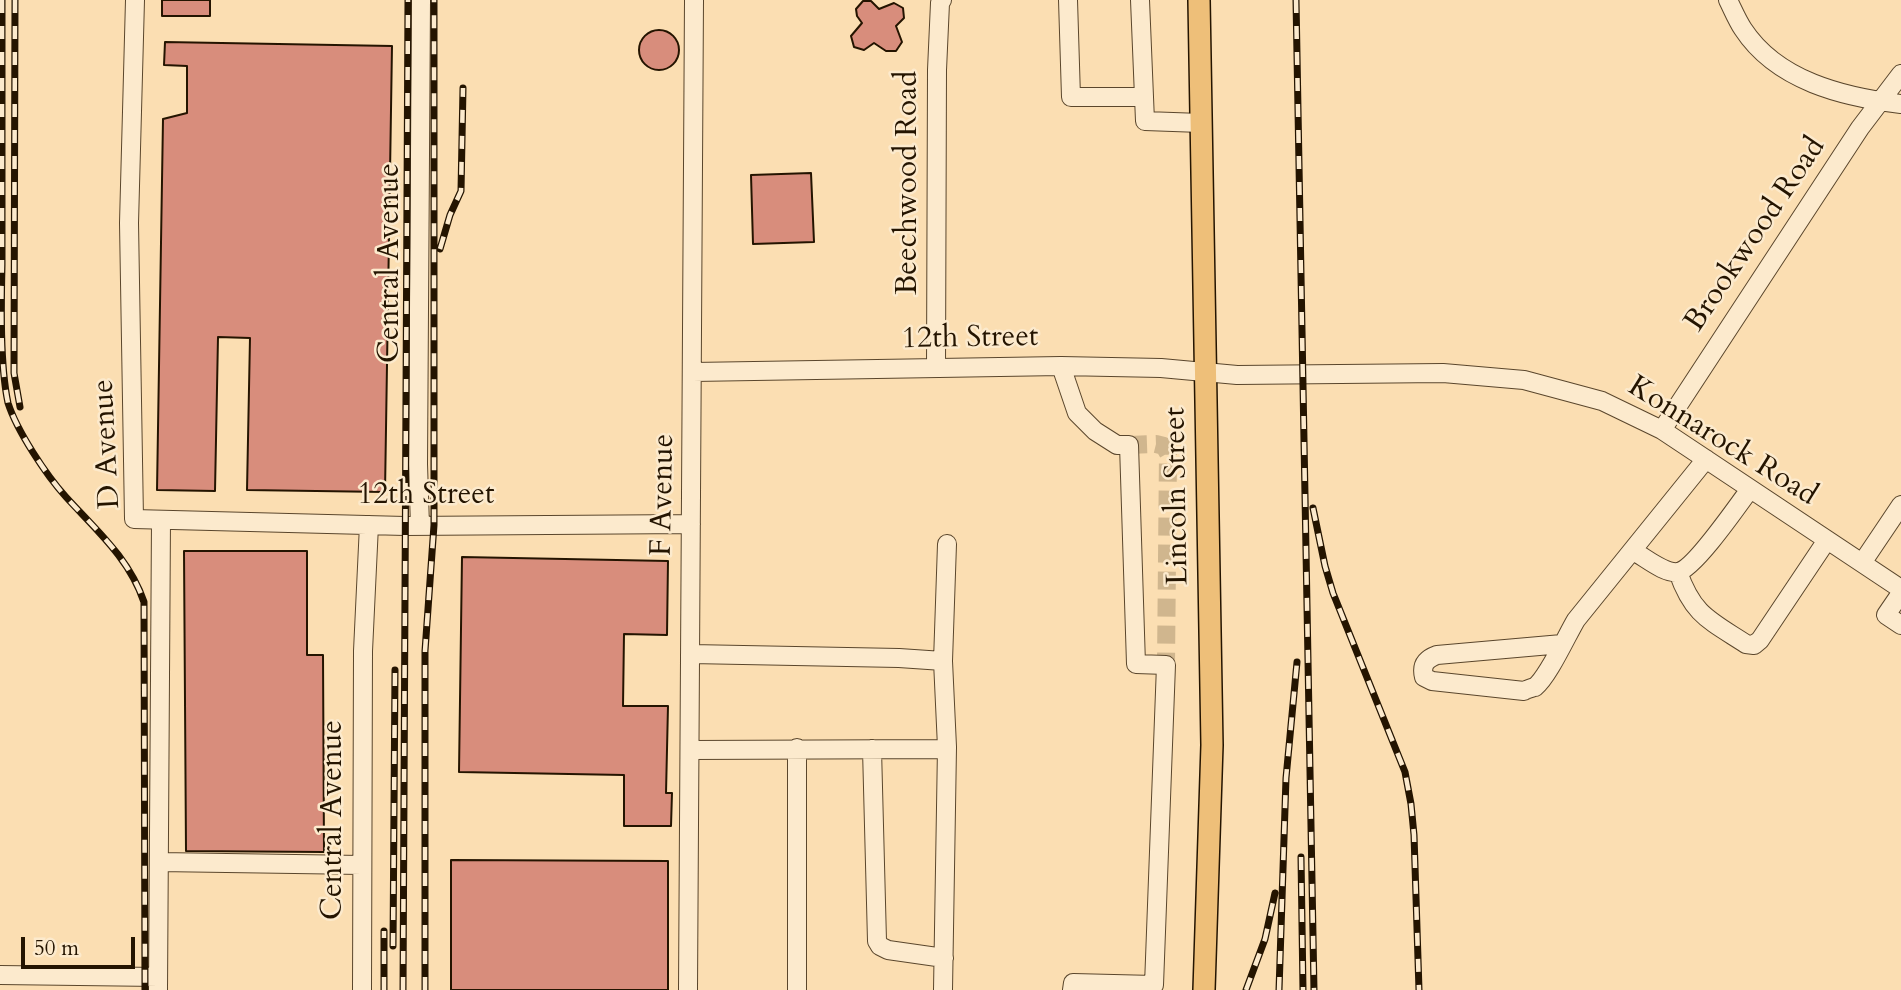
<!DOCTYPE html>
<html>
<head>
<meta charset="utf-8">
<style>
	body { margin:0 }
	#map { position:relative; width:1901px; height:990px; overflow:hidden; background:#fbdeb2; font-family:Cardo,serif }
	canvas { display:block }
	.scale { position:absolute; left:21px; top:937px; width:114px; height:32px; box-sizing:border-box; border:4px solid #241400; border-top:0; padding-left:9px; font-size:21px; line-height:24px; white-space:nowrap; color:#241400; -webkit-text-stroke:5px #fceacd; paint-order:stroke }
</style>
</head>
<body>
<div id="map">
<canvas width="1901" height="990"></canvas>
<div class="scale">50 m</div>
</div>
<script>
const ctx = document.querySelector('canvas').getContext('2d');
ctx.lineJoin = 'round';
function fillPath(path, color) { ctx.fillStyle = color; ctx.fill(path, 'evenodd'); }
function trace(path, color, width, dash) { ctx.strokeStyle = color; ctx.lineWidth = width; ctx.lineCap = dash ? 'butt' : 'round'; ctx.setLineDash(dash || []); ctx.stroke(path); }
function drawText(font, color, halo, rows, align = 'center') {
  ctx.font = font + ' Cardo,serif'; ctx.lineWidth = 5; ctx.setLineDash([]); ctx.textBaseline = 'middle'; ctx.strokeStyle = halo; ctx.fillStyle = color; for (const [text, x, y, turn = 0] of rows) {
    ctx.save(); ctx.translate(x, y); ctx.rotate((+turn || 0) * Math.PI / 180); ctx.textAlign = isNaN(turn) ? turn : align; if (halo) ctx.strokeText(text, 0, 0); ctx.fillText(text, 0, 0); ctx.restore();
  }
}
const building = new Path2D(`
	M162,0H210V16H162Z
	M863,1H871L879,9L894,3L903,8L904,18L896,26L902,42L896,51H886L874,43L864,50L854,47L851,36L862,23L857,16L856,9Z
	M639 50a20 20 0 1 1 40 0a20 20 0 1 1-40 0Z
	M165,42L392,46L385,492L247,490L250,338L218,337L215,491L157,490L163,119L187,113V66L164,65Z
	M811,173L814,242L753,244L751,175Z
	M184,551H307V655H323L324,852L186,851Z
	M462,557L668,561L667,635L624,634L623,706H668L666,793H672L671,826H624V775L459,772Z
	M451,860L668,861V990H451Z`);
fillPath(building, '#d88d7c');
trace(building, '#241400', 2);
trace(new Path2D(`
	M1129,445L1156,444L1164,446L1168,453L1166,665`), '#d0b68e', 18, [18, 9]);
const minor = new Path2D(`
	M135,0L129,223L134,519L405,526L691,524
	M1068,0L1071,97H1143
	M1140,0L1145,121L1201,123
	M1728,0C1733,10 1737,20 1743,29C1777,81 1843,97 1901,104
	M1061,366L1077,413L1095,431L1117,445H1129L1136,664L1166,665L1154,985L1073,983L1072,990
	M936,368L937,70L940,3L942,0
	M693,372L1061,366L1161,368L1237,375L1443,373L1524,380L1602,401L1662,430L1901,589
	M1662,430L1860,128L1901,74
	M420,526L418,464L421,0
	M1633,551C1645,557 1664,574 1678,572C1694,569 1739,504 1750,489
	M1862,563L1901,505
	M1678,572C1693,615 1709,620 1746,644L1754,645L1760,640L1827,540
	M1901,593L1886,615L1901,625
	M1562,644L1437,655C1426,659 1421,665 1424,677L1432,681L1524,691C1525,690 1534,687 1535,687C1548,677 1567,635 1576,620L1706,459
	M691,654L899,658L943,661L947,747L943,990
	M943,661L947,544
	M797,748V990
	M872,749L877,941L880,946L888,950L944,958
	M690,750L947,749
	M159,862L362,865
	M0,975L158,977
	M158,990L161,520
	M362,990L363,651L369,525
	M688,990L694,0`);
const major = new Path2D(`
	M1199,0L1212,745L1204,990`);
trace(minor, '#5a462c', 20);
trace(major, '#241400', 24);
trace(minor, '#fceacd', 18);
trace(major, '#eebf79', 21);
const rail = new Path2D(`
	M2,0C2,88 2,177 2,265C1,306 0,365 8,403C17,431 46,475 66,497C97,531 129,558 144,602L145,990
	M15,0L14,373L20,407
	M1296,0L1314,990
	M440,249L450,215L461,191L463,88
	M1313,508L1325,566L1333,593L1405,772L1411,804L1414,835L1419,990
	M1301,857L1303,990
	M393,946L395,670
	M384,990V931
	M403,990L408,0
	M425,990V651L434,525V0
	M1246,990L1265,939L1275,893
	M1279,990L1286,778L1297,662`);
trace(rail, '#241400', 7);
trace(rail, '#fceacd', 4.5, [13]);
drawText('30px', '#241400', '#fceacd', [
	["Beechwood Road",909,183,-90],
	["Brookwood Road",1756,235,-56],
	["Central Avenue",391,263,-90],
	["12th Street",970,339,-1],
	["Konnarock Road",1722,442,32],
	["D Avenue",108,444,-93],
	["F Avenue",664,495,-89],
	["12th Street",426,496],
	["Lincoln Street",1178,496,-91],
	["Central Avenue",334,820,-90]
]);
</script>
</body>
</html>
